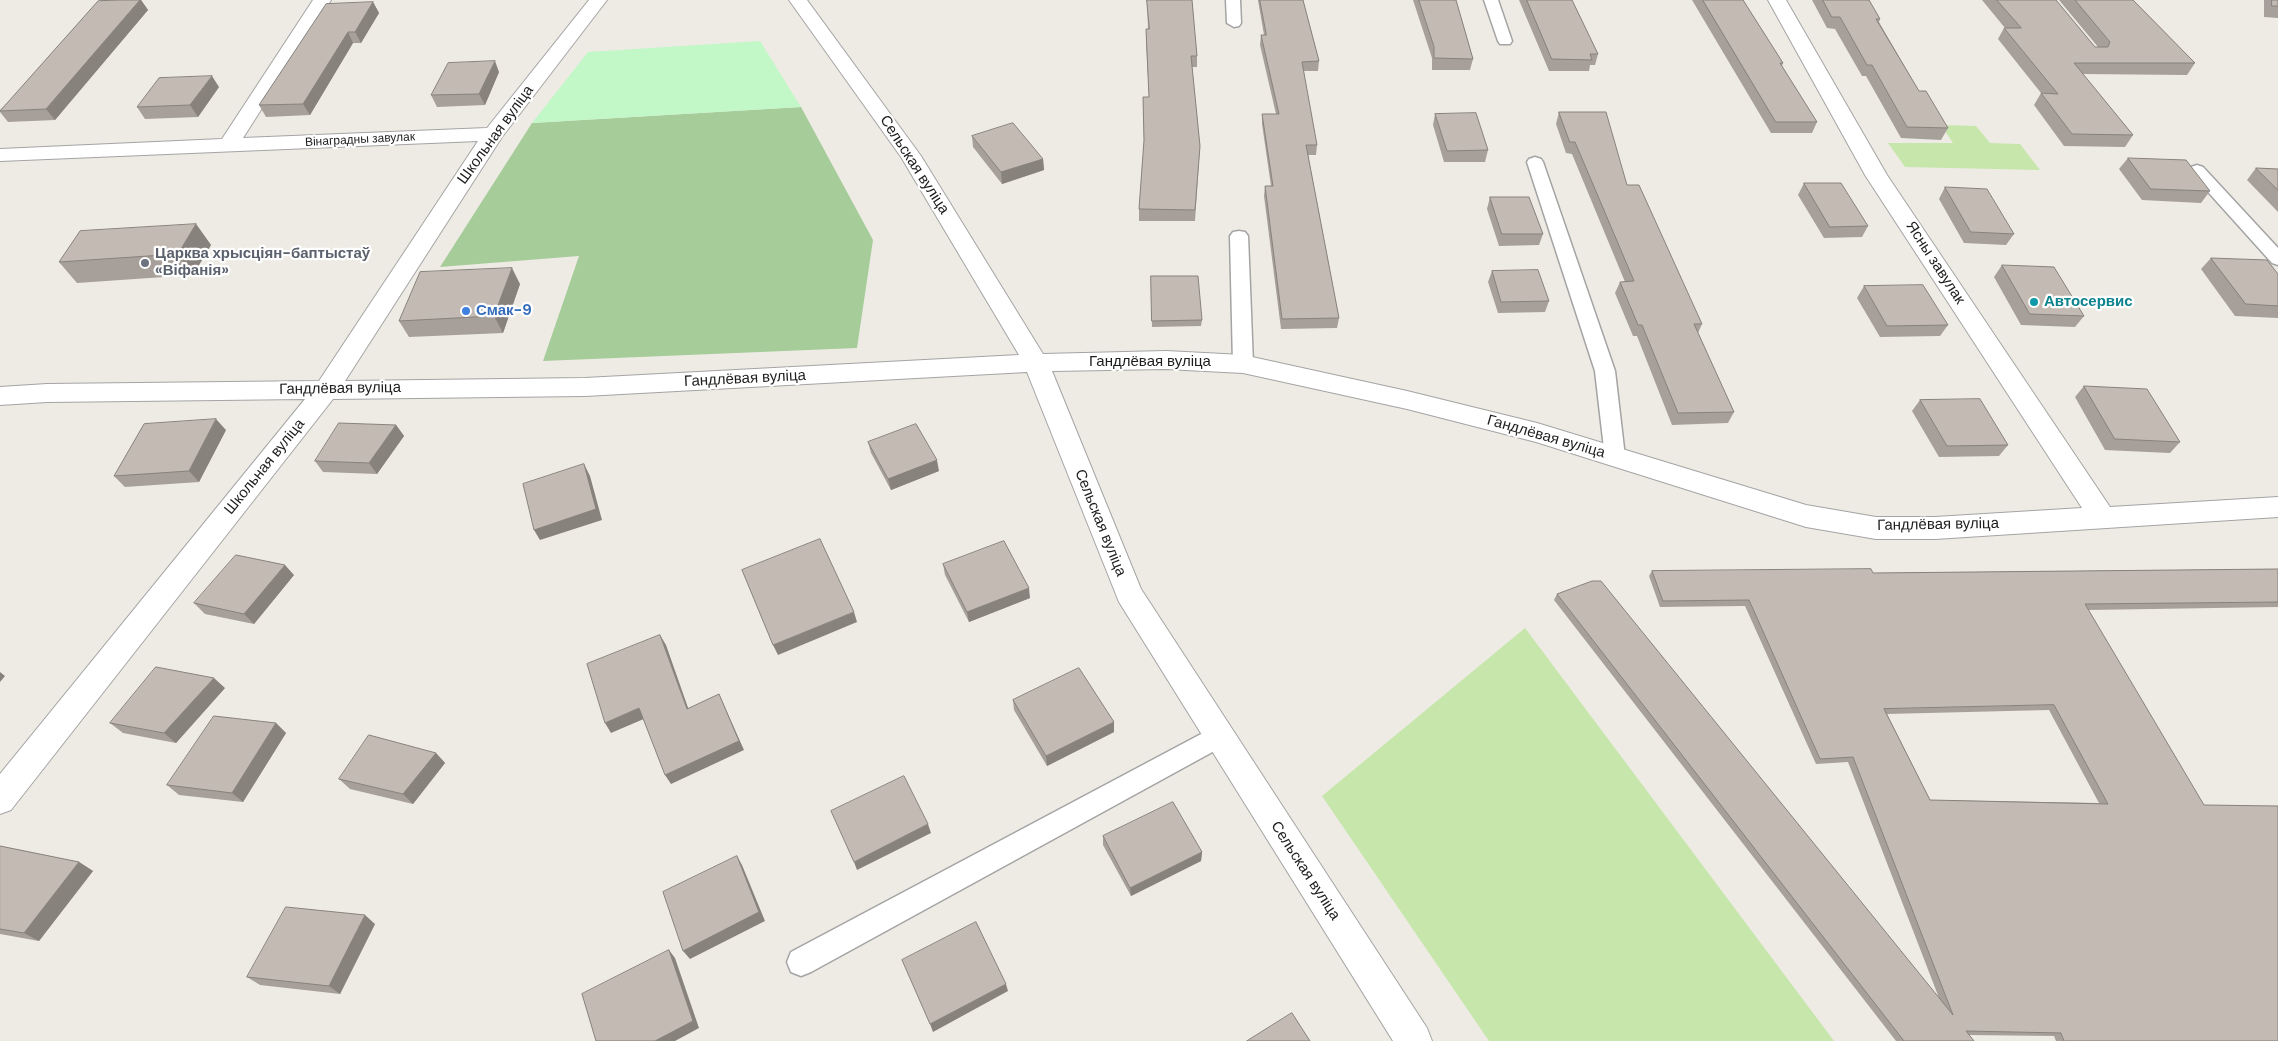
<!DOCTYPE html>
<html>
<head>
<meta charset="utf-8">
<style>
	body { margin:0 }
	canvas { display:block; background:#eeebe4 }
</style>
</head>
<body>
<canvas width="2278" height="1041"></canvas>
<script>
const ctx = document.querySelector('canvas').getContext('2d');
ctx.lineJoin = 'round';
function fillPath(path, color) { ctx.fillStyle = color; ctx.fill(path, 'evenodd'); }
function trace(path, color, width, dash) { ctx.strokeStyle = color; ctx.lineWidth = width; ctx.lineCap = dash ? 'butt' : 'round'; ctx.setLineDash(dash || []); ctx.stroke(path); }
function drawText(font, color, halo, rows, align = 'center') {
  ctx.font = font + ' "DM Sans",sans-serif'; ctx.lineWidth = 4.5; ctx.setLineDash([]); ctx.textBaseline = 'middle'; ctx.strokeStyle = halo; ctx.fillStyle = color; for (const [text, x, y, turn = 0] of rows) {
    ctx.save(); ctx.translate(x, y); ctx.rotate((+turn || 0) * Math.PI / 180); ctx.textAlign = isNaN(turn) ? turn : align; if (halo) ctx.strokeText(text, 0, 0); ctx.fillText(text, 0, 0); ctx.restore();
  }
}
fillPath(new Path2D(`
	M1941,125L1976,126L1990,143L2020,144L2040,170L1905,167L1888,143H1953Z
	M1525,628L1834,1041H1489L1322,796Z`), '#c6e6ab');
fillPath(new Path2D(`
	M801,107L873,240L857,348L543,361L579,256L440,267L532,123Z`), '#a6cc9a');
fillPath(new Path2D(`
	M760,41L801,107L532,123L588,52Z`), '#c2f7c8');
const service = new Path2D(`
	M1226,0H1240L1241,23L1239,26L1234,27L1227,23Z
	M1484,0H1498L1512,41L1510,44H1500L1498,41Z
	M1535,157L1541,159L1543,162L1615,371L1625,457L1622,462L1615,465L1608,462L1605,457L1595,371L1527,162L1529,159Z
	M2197,165L2203,167L2278,248V265L2272,263L2191,173L2189,170L2191,167Z
	M1239,231L1245,232L1248,236L1253,364L1250,369L1243,371L1236,369L1233,364L1230,236L1233,232Z
	M1218,725L1227,728L1230,736L1227,744L811,972L801,976L791,972L787,962L791,952Z`);
const minor = new Path2D(`
	M313,0H331L243,138L487,128L589,0H607L502,137L345,381L585,378L1019,355L901,157L789,0H807L921,156L1043,354L1166,351L1243,355L1407,391L1537,423L1806,505L1876,517H1935L2082,508L1865,175L1768,0H1786L1887,175L2110,507L2278,497V517L1935,539H1876L1806,527L1536,442L1407,409L1243,373L1166,369L1052,371L1141,589L1427,1028L1432,1041H1393L1119,602L1027,372L585,396L333,399L11,810L0,814V774L305,399L47,402L0,405V387L47,384L319,381L478,141L0,161V149L222,139Z`);
trace(service, '#a4a4a4', 3);
trace(minor, '#a4a4a4', 2);
fillPath(service, '#fff');
fillPath(minor, '#fff');
fillPath(new Path2D(`
	M122,0H141L148,10L55,120L8,122L0,112V110Z
	M1147,0H1192L1197,56V67H1192L1200,146L1195,221H1139V209L1144,145L1143,97H1149L1146,40V29H1148Z
	M1258,0H1303L1319,61L1318,71H1303L1317,145L1316,155H1308L1339,318L1337,328L1281,329L1264,196L1265,186H1271L1262,124V114H1276L1260,45L1261,35H1264Z
	M1413,0H1456L1473,59L1470,70H1432V58Z
	M1519,0H1572L1598,54L1595,65H1590L1589,71H1549Z
	M1692,0H1743L1783,63L1782,66L1817,122L1812,133H1771Z
	M1812,0H1869L1880,19L1879,22L1919,91L1948,128L1941,140L1901,138L1866,76H1862L1835,29L1827,28Z
	M1982,0H2056L2095,47H2098L2059,0H2133L2195,63L2187,75L2083,74L2133,135L2125,147L2064,146L2034,105L2041,93L1998,39L2004,28H2005Z
	M2264,0H2278V18L2264,17Z
	M373,2L379,13L361,43H353L310,115L266,117L259,105Z
	M499,72L485,105L437,107L431,95Z
	M219,87L198,117L145,119L137,107Z
	M1559,112L1627,185L1702,324L1698,333L1734,412L1728,423L1672,425L1637,336H1633L1615,293L1620,282H1625L1572,154L1566,153L1556,124Z
	M1435,114L1488,150L1485,162H1444L1433,125Z
	M972,136L1043,159L1044,170L1002,184L973,147Z
	M2128,158L2210,191L2201,203L2142,200L2119,169Z
	M2256,168L2278,169V212L2247,180Z
	M1804,183L1868,226L1862,237L1824,238L1798,195Z
	M1945,187L2014,234L2006,245L1964,243L1939,199Z
	M1490,197L1543,234L1539,245L1499,246L1487,209Z
	M196,224L211,245L193,275L77,283L59,262Z
	M2211,258L2278,274V318L2235,316L2201,269Z
	M2002,265L2084,316L2075,327L2021,325L1994,277Z
	M1492,271L1549,301L1545,312L1498,313L1488,282Z
	M1151,276L1202,320L1201,326L1152,327Z
	M520,284L503,333L409,337L399,321Z
	M1864,286L1948,325L1940,336L1880,337L1857,298Z
	M2084,386L2180,442L2170,453L2105,450L2075,397Z
	M1920,400L2008,445L1999,456L1939,457L1912,411Z
	M396,425L404,436L377,474L323,472L315,461Z
	M226,430L199,482L125,487L114,476Z
	M868,442L939,471L891,490L871,453Z
	M943,564L1030,598L969,622L945,575Z
	M2278,569V607L2088,610L2278,1041H2056L2054,1036L1969,1035L1974,1041H1896L1554,600L1557,594L1939,998L1848,762L1816,764L1745,606L1660,607L1649,576L1652,571L1873,573ZM2049,710L2099,803L1930,800L1887,714Z
	M294,575L254,624L205,614L194,603Z
	M225,688L176,743L123,733L110,723Z
	M1013,700L1114,722V732L1047,766L1014,710Z
	M276,723L286,733L243,802L179,795L167,785Z
	M436,753L445,763L413,804L350,789L339,779Z
	M1103,836L1202,852L1201,861L1131,896L1103,845Z
	M0,846L79,862L93,871L39,941L0,934Z
	M375,924L340,994L260,985L247,977Z`), '#a7a09a');
fillPath(new Path2D(`
	M140,0H141L148,10L55,120L46,109Z
	M373,2L379,13L361,43L355,32Z
	M348,32L353,43L310,115L303,104Z
	M495,61L499,72L485,105L479,94Z
	M212,76L219,87L198,117L190,105Z
	M1043,159L1044,170L1002,184L1001,172Z
	M196,224L211,245L193,275L178,254Z
	M512,268L520,284L503,333L494,316Z
	M216,419L226,430L199,482L189,471Z
	M396,425L404,436L377,474L369,463Z
	M937,460L939,471L891,490L888,479Z
	M584,464L590,476L602,520L540,540L534,530Z
	M285,565L294,575L254,624L244,614Z
	M1029,588L1030,598L969,622L967,612Z
	M854,612L857,622L778,655L773,645Z
	M660,635L666,645L692,719L687,709Z
	M0,672L5,676L0,682Z
	M214,678L225,688L176,743L164,733Z
	M719,694L744,750L671,784L665,775Z
	M639,708L646,718L611,733L605,723Z
	M1114,722V732L1047,766L1046,756Z
	M276,723L286,733L243,802L232,793Z
	M436,753L445,763L413,804L403,794Z
	M928,824L931,833L857,870L854,862Z
	M1202,852L1201,861L1131,896L1130,888Z
	M737,856L742,865L765,921L690,959L683,951Z
	M79,862L93,871L39,941L24,933Z
	M365,915L375,924L340,994L329,986Z
	M669,950L675,958L699,1028L675,1041H655Z
	M1006,984L1008,991L933,1032L930,1024Z`), '#88827d');
const building = new Path2D(`
	M122,0H140L46,109L0,111L98,1Z
	M1147,0H1192L1197,56H1191L1200,146L1195,210L1139,209L1144,140L1143,97H1149L1146,29H1149Z
	M1260,0H1303L1319,61L1302,62L1317,145H1306L1339,318L1282,319L1265,186H1273L1262,114H1279L1261,35H1266Z
	M1419,0H1456L1473,59L1434,58V47Z
	M1527,0H1572L1598,54H1590L1592,60L1552,59Z
	M1703,0H1743L1783,63H1780L1817,122H1776Z
	M1823,0H1869L1880,19H1876L1919,91H1926L1948,128L1907,127L1872,65H1867L1840,17H1832Z
	M1997,0H2056L2095,47H2108L2110,42L2075,0H2133L2195,63H2074L2133,135L2072,134L2041,93L2058,94L2004,28H2021Z
	M2272,0H2278V6H2272Z
	M373,2L355,32H348L303,104L259,105L326,4Z
	M495,61L479,94L431,95L448,63Z
	M212,76L190,105L137,107L159,78Z
	M1559,112H1606L1627,185H1639L1702,324H1694L1734,412L1678,413L1642,325H1638L1620,282L1634,281L1575,142H1570Z
	M1476,113L1488,150L1447,151L1435,114Z
	M1013,123L1043,159L1001,172L972,136Z
	M2128,158L2186,160L2210,191L2151,189Z
	M2256,168L2278,169V190Z
	M1804,183H1841L1868,226L1830,227Z
	M1945,187L1987,189L2014,234L1971,232Z
	M1490,197H1529L1543,234H1502Z
	M196,224L178,254L59,262L80,231Z
	M2211,258L2267,260L2278,274V306L2246,304Z
	M2002,265L2054,267L2084,316L2030,314Z
	M512,268L494,316L399,321L420,272Z
	M1538,270L1549,301L1501,302L1492,271Z
	M1151,276H1198L1202,320L1152,321Z
	M1923,285L1948,325L1887,326L1864,286Z
	M2084,386L2147,389L2180,442L2115,439Z
	M1980,399L2008,445L1947,446L1920,400Z
	M216,419L189,471L114,476L144,424Z
	M339,423L396,425L369,463L315,461Z
	M916,424L937,460L888,479L868,442Z
	M584,464L596,509L534,530L523,484Z
	M820,539L854,612L773,645L742,570Z
	M1004,541L1029,588L967,612L943,564Z
	M236,555L285,565L244,614L194,603Z
	M1871,569L1873,573L2278,569V602L2085,604L2204,805L2278,806V1041H2064L2061,1033L1966,1031L1974,1041H1904L1557,594L1592,581H1601L1953,1015L1853,757L1820,759L1749,600L1663,601L1652,571ZM2054,705L2108,804L1930,800L1884,709Z
	M660,635L687,709L719,694L739,741L665,775L639,708L605,723L587,664Z
	M156,667L214,678L164,733L110,723Z
	M1079,668L1114,722L1046,756L1013,700Z
	M214,716L276,723L232,793L167,785Z
	M369,735L436,753L403,794L339,779Z
	M904,776L928,824L854,862L831,811Z
	M1173,802L1202,852L1130,888L1103,836Z
	M0,846L79,862L24,933L0,929Z
	M737,856L759,912L683,951L663,892Z
	M286,907L365,915L329,986L247,977Z
	M976,922L1006,984L930,1024L902,960Z
	M669,950L693,1021L655,1041H596L582,994Z
	M1292,1013L1310,1041H1247Z`);
fillPath(building, '#c2bab3');
trace(building, '#88827d', 1);
for (const [x, y, r, color] of [
	[145,263,5,"#6b7280"],
	[2034,302,5,"#0f9aa8"],
	[466,311,5,"#3f7fe0"]
]) { const dot = new Path2D(); dot.arc(x, y, r, 0, 2 * Math.PI); ctx.fillStyle = color; ctx.fill(dot); trace(dot, '#fff', 2); }
drawText('12px', '#1d1d1d', '#fff', [
	["Вінаградны завулак",360,140,-3]
]);
drawText('15px', '#1d1d1d', '#fff', [
	["Школьная вуліца",496,135,-54],
	["Сельская вуліца",914,165,57],
	["Ясны завулак",1935,263,57],
	["Гандлёвая вуліца",1150,362],
	["Гандлёвая вуліца",745,379,-3],
	["Гандлёвая вуліца",340,389,-1],
	["Гандлёвая вуліца",1546,437,16],
	["Школьная вуліца",265,467,-51],
	["Сельская вуліца",1100,523,68],
	["Гандлёвая вуліца",1938,525,-1],
	["Сельская вуліца",1305,871,57]
]);
drawText('bold 15px', '#5b616d', '#fff', [
	["Царква хрысціян-баптыстаў",155,254],
	["«Віфанія»",155,271]
], 'left');
drawText('bold 15px', '#0d838f', '#fff', [
	["Автосервис",2044,302]
], 'left');
drawText('bold 15px', '#366cbe', '#fff', [
	["Смак-9",476,311]
], 'left');
</script>
</body>
</html>
